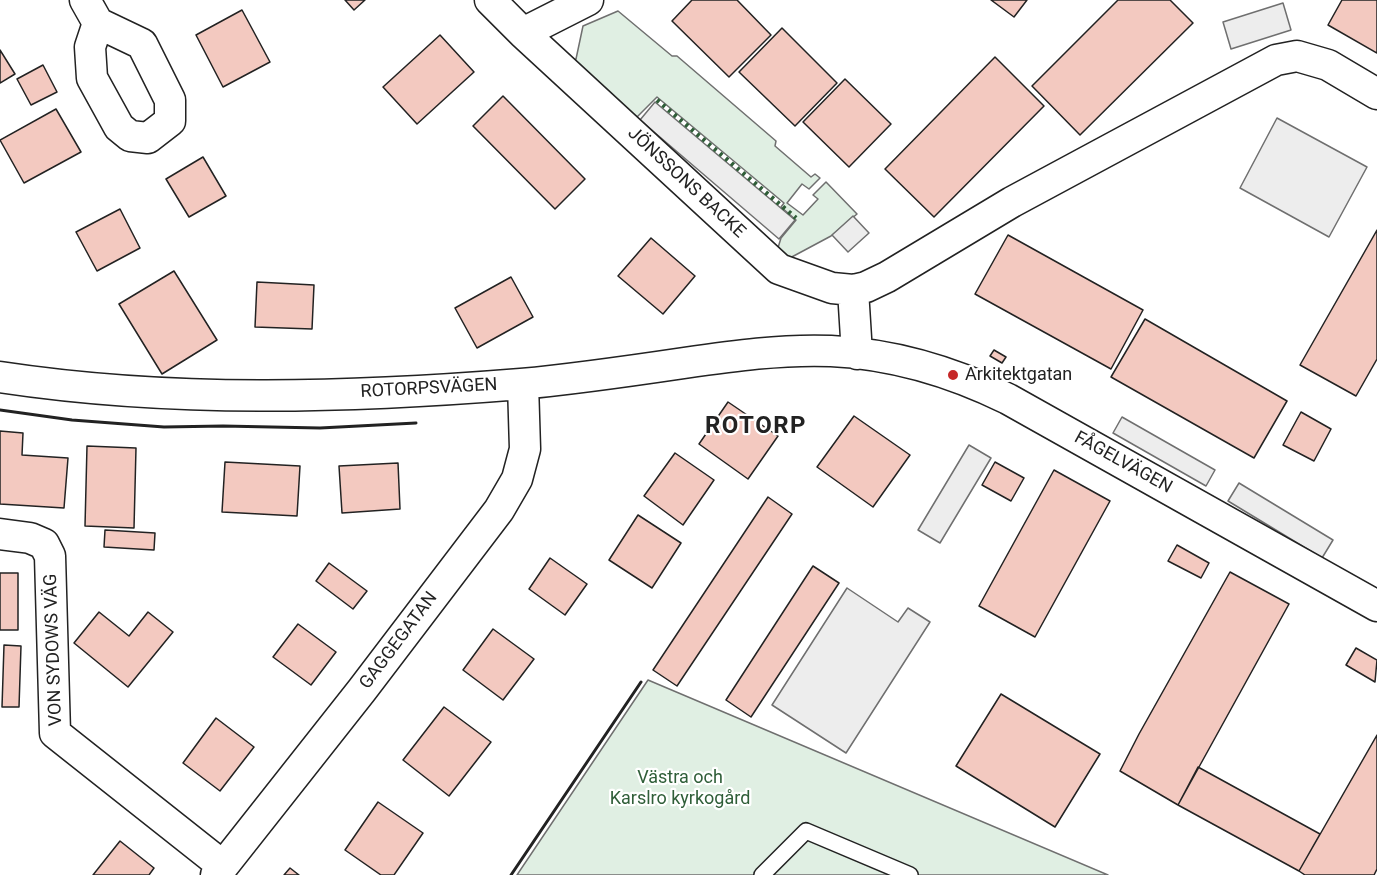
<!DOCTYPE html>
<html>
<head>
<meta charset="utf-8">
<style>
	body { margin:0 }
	canvas { display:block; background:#fff }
</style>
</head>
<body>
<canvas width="1377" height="875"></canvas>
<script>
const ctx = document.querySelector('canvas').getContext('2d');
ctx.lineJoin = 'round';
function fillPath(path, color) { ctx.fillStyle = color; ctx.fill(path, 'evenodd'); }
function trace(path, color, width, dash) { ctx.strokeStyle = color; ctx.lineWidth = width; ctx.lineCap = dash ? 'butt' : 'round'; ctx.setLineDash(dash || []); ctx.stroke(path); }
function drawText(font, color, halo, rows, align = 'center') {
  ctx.font = font + ' Roboto,sans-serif'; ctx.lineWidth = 4.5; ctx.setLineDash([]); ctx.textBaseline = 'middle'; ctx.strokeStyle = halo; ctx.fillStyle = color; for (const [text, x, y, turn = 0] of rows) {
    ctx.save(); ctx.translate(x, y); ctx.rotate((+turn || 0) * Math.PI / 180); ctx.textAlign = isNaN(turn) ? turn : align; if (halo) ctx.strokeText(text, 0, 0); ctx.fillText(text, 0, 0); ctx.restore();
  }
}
const green = new Path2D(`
	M618,11L672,56H677L776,141L775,146L811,177L815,174L820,178L809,189L802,184L787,203L803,215L818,199L813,195L826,182L857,214L831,236L788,259L777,251L781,238L796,220L781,207L784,203L657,97L631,123L569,62L576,59L583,26Z
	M648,680L1108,875H517Z`);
fillPath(green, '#e0efe3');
trace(green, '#6f6f6f', 1.5);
const parking = new Path2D(`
	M1283,3L1291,30L1231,49L1223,22Z
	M655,102L795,220L779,239L640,120Z
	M1277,118L1367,167L1329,237L1240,188Z
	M853,216L869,233L848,252L832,235Z
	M1122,417L1215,470L1206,486L1113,433Z
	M969,445L991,458L940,543L918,530Z
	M1239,483L1333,540L1322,558L1228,501Z
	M847,588L898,622L908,608L930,622L846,753L772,705Z`);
fillPath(parking, '#ededed');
trace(parking, '#6f6f6f', 1.5);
const building = new Path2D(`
	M345,0H365L354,10Z
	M692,0H737L771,35L729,77L672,21Z
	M991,0H1027L1014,17Z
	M1118,0H1170L1193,23L1080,135L1032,86Z
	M1342,0H1377V53L1328,25Z
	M242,10L270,62L223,87L196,35Z
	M782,28L837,83L795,126L739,72Z
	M440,35L474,72L417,124L383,87Z
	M0,50L15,74L0,83Z
	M995,57L1044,106L934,217L885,169Z
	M43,65L57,92L31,105L17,79Z
	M845,79L891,124L849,167L803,122Z
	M503,96L585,179L555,209L473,126Z
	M56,109L81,152L24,183L0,140Z
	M203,157L226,196L189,217L166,179Z
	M120,209L140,248L97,271L76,232Z
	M1377,230V359L1356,396L1300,365Z
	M1008,235L1143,310L1111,369L975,294Z
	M651,238L695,276L663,314L618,276Z
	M174,271L217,340L162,374L119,304Z
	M511,277L533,317L477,348L455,308Z
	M257,282L314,285L312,329L255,327Z
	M1145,319L1287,401L1254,458L1111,377Z
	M994,350L1006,357L1002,363L990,356Z
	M728,402L778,436L748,479L699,444Z
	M1301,412L1331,429L1314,461L1283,445Z
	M854,416L910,455L873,507L817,467Z
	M0,431L23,433L22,455L68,458L64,508L0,504Z
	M87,446L136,448L134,528L85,526Z
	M675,453L714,480L683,525L644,496Z
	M225,462L300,466L297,516L222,512Z
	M995,462L1024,478L1011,501L982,485Z
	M398,463L400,509L342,513L339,466Z
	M1054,470L1110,501L1035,637L979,606Z
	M768,497L792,514L677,686L653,670Z
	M638,515L681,543L652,588L609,560Z
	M105,530L155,533L154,550L104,547Z
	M1177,545L1209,563L1201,578L1168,561Z
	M550,558L587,584L565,615L529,589Z
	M329,563L367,591L353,609L316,581Z
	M813,566L839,583L751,717L726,700Z
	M1230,572L1289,604L1178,805L1120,771L1139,734Z
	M0,573H18V630H0Z
	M99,612L129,636L148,612L173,632L128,687L74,643Z
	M298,624L336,652L311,685L273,657Z
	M493,629L534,659L503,700L463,670Z
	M4,645L21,646L19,707H2Z
	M1356,648L1377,660L1375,682L1346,665Z
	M1001,694L1100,754L1055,827L956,766Z
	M444,707L491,742L449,796L403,760Z
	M216,718L254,747L220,791L183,763Z
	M1377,735V869L1374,875H1305L1299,871Z
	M1198,767L1320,834L1299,871L1178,805Z
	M378,802L423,833L394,875H381L345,850Z
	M120,841L154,868L149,875H93Z
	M290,868L299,875H284Z`);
fillPath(building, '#f3c9c0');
trace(building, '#222', 1.5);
const lane = new Path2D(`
	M762,875L806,831L910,875`);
const street = new Path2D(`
	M85,0L98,23L142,44L170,100V121L148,138L130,136L119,127L92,78L90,47L98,23
	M490,0L523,33L779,269L832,288L853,290L857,354
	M523,33L588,0
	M853,290L866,287L887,277L1012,202L1276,60L1297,56L1328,65L1377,94
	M0,377C172,403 348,398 521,384C575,379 630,371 684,363C733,356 782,349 831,351C893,354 953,372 1008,399L1377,606
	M0,534L30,538L44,544L50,556L55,733L223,866
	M216,875L362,690L499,510L517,479L525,449L523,384`);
trace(lane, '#222', 18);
trace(street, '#222', 33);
trace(lane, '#fff', 15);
trace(street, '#fff', 30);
trace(new Path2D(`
	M657,100L796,218`), '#2f5e38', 4.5, [3, 4.5]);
trace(new Path2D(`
	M0,410L72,420L164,427L223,426L320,428L416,423
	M511,875L641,682`), '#222', 3);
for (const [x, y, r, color] of [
	[953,375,6,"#c62828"]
]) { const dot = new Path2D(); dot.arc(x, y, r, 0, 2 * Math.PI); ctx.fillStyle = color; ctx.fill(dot); trace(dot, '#fff', 2); }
drawText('18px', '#222', '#fff', [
	["JÖNSSONS BACKE",686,183,43],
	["ROTORPSVÄGEN",429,389,-3],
	["FÅGELVÄGEN",1123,463,29],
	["GAGGEGATAN",399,641,-53],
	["VON SYDOWS VÄG",54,650,-92]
]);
drawText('18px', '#222', '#fff', [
	["Arkitektgatan",965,375]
], 'left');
drawText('18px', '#2f5e38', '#fff', [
	["Västra och",680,778],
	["Karslro kyrkogård",680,799]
]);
ctx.letterSpacing = '1.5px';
drawText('bold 24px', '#222', '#fff', [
	["ROTORP",756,427]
]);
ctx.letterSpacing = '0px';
</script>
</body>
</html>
